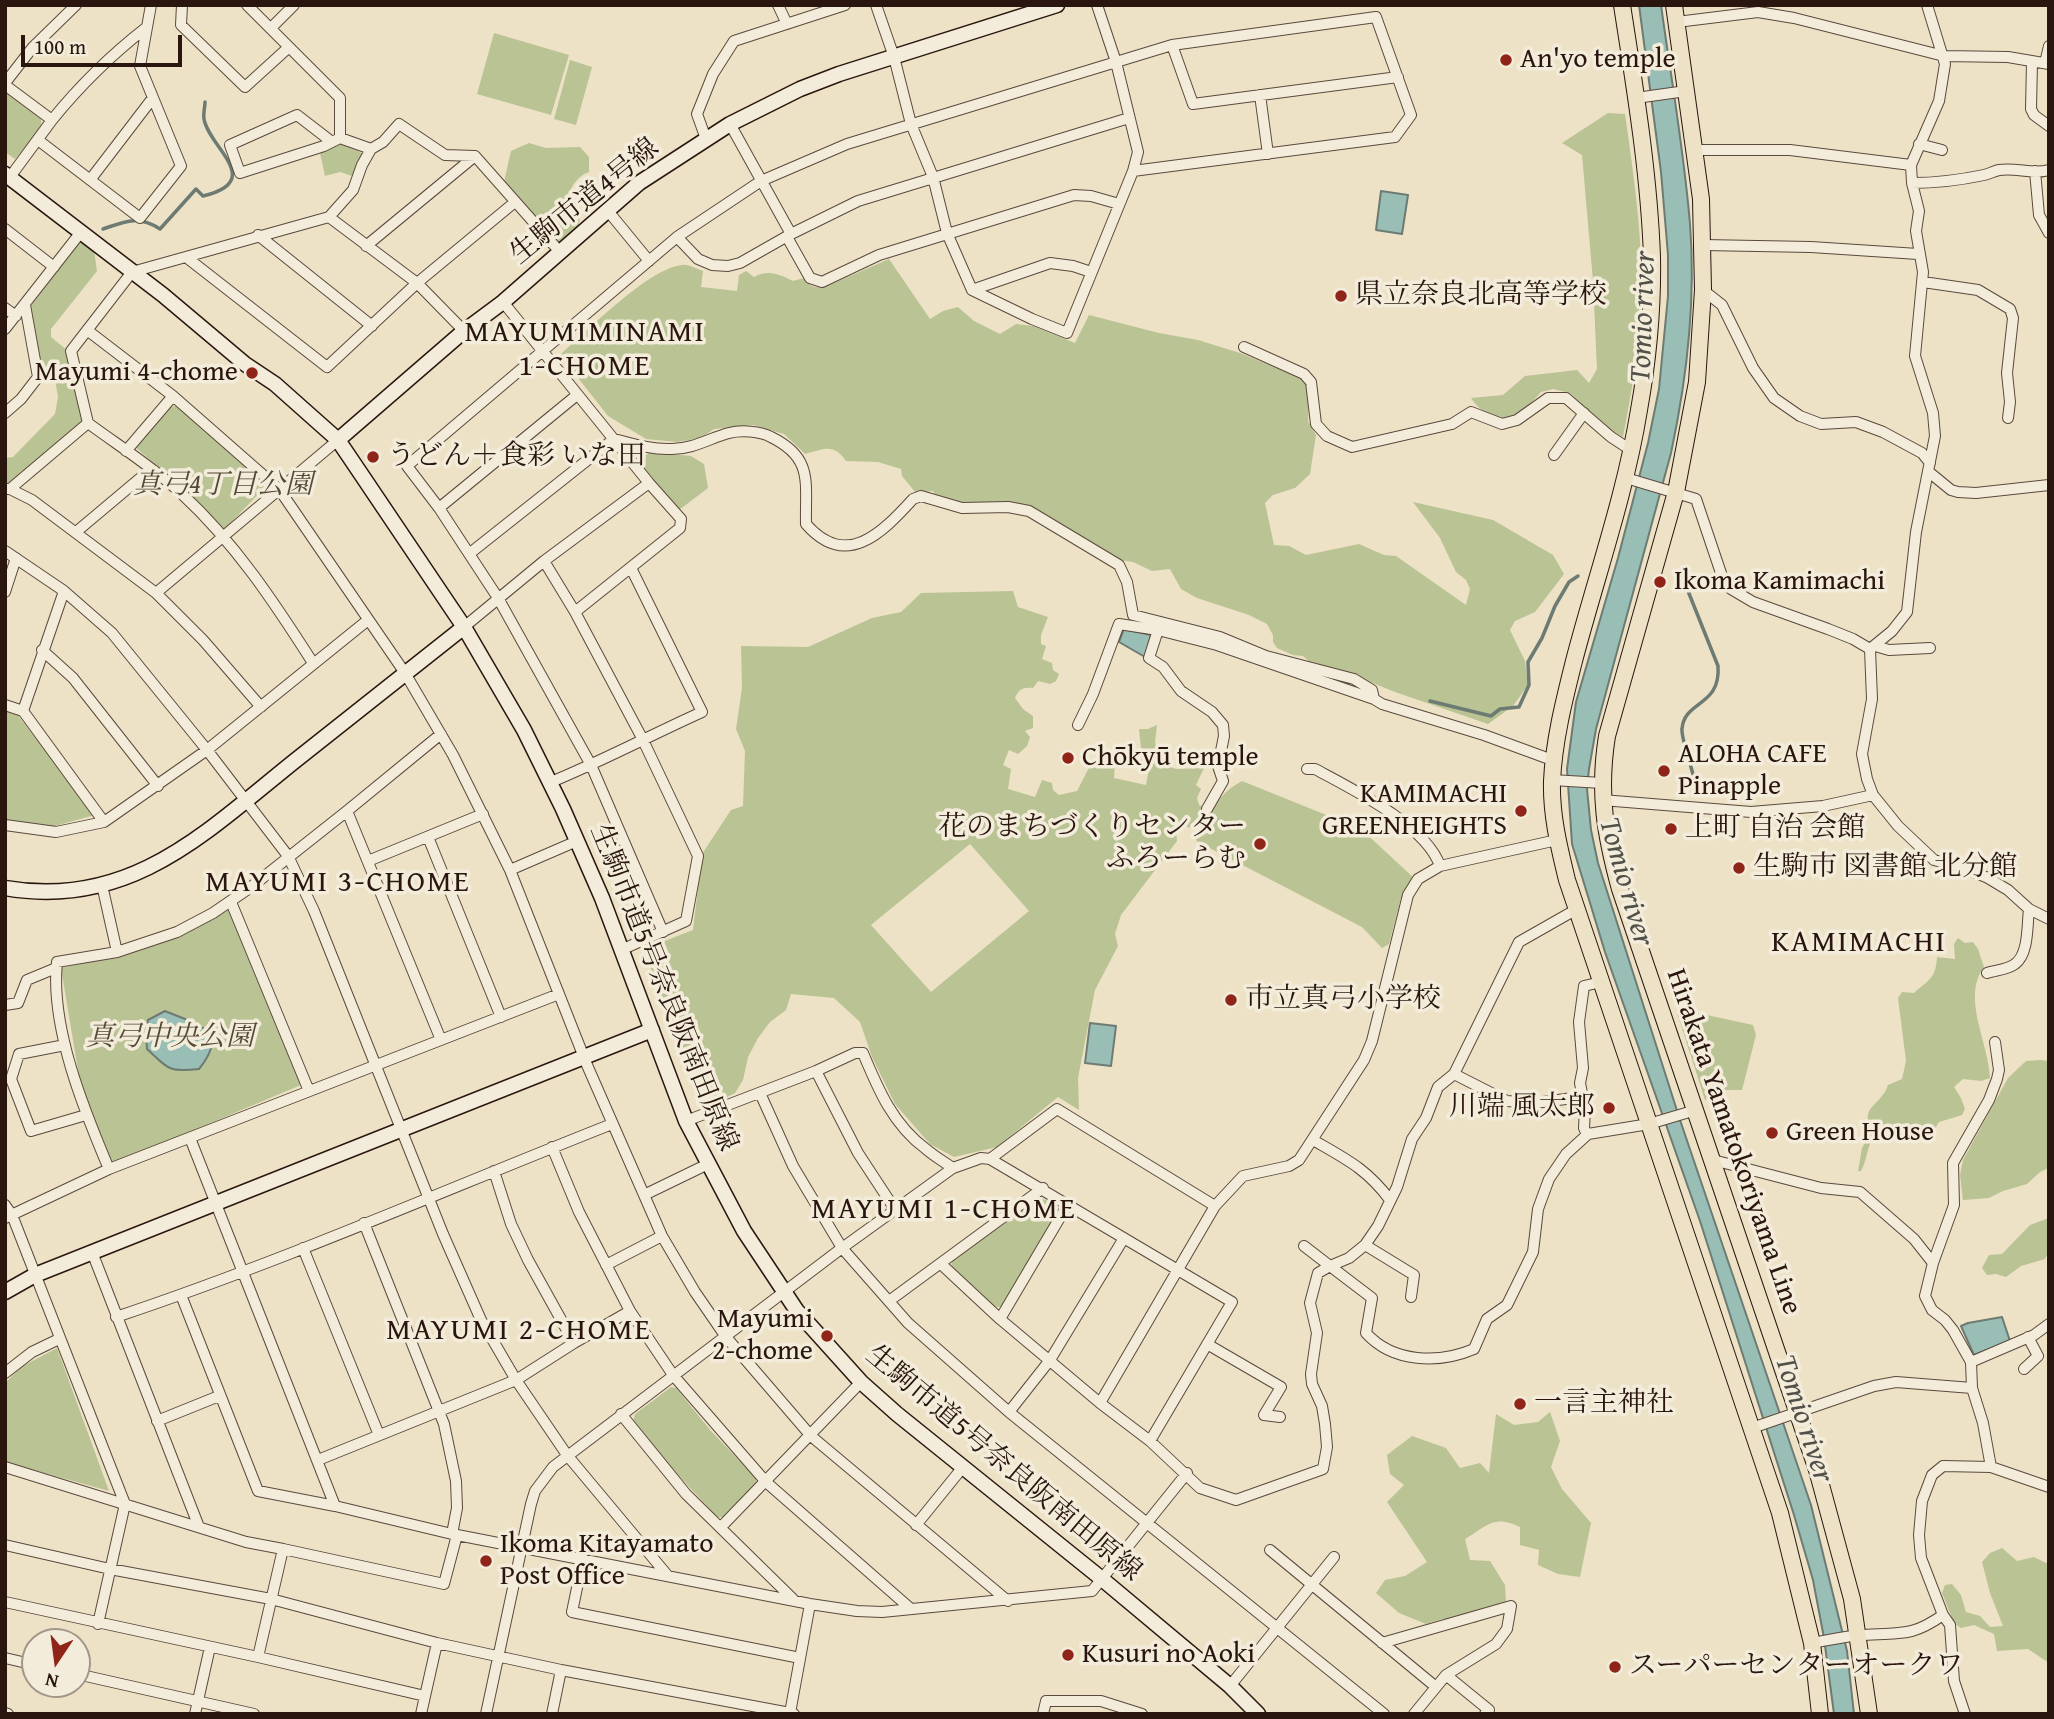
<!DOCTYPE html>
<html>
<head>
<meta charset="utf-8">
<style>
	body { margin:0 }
	#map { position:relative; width:2054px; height:1719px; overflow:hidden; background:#ede2c6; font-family:"Gentium Book Plus",serif }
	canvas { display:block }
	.frame { position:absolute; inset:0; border:7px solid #2a160f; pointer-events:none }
	.north { position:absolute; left:21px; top:1628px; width:70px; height:70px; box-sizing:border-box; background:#f3ecda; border:2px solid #a39689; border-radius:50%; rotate:193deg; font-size:19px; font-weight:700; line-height:28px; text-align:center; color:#2a160f }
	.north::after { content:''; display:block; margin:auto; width:24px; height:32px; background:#8f2418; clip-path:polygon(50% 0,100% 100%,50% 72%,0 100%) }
	.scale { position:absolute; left:21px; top:35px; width:161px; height:32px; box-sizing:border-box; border:4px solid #2a160f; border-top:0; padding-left:9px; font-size:21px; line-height:24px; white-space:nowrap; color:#2a160f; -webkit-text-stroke:5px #f3ecda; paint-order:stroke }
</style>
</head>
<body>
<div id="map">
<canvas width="2054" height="1719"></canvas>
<div class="frame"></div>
<div class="north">N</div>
<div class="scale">100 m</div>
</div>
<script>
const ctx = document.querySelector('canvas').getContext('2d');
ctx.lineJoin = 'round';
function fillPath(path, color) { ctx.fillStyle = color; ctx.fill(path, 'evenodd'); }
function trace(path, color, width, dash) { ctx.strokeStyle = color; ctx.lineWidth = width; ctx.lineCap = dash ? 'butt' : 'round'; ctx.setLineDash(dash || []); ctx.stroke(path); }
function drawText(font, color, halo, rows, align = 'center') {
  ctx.font = font + ' "Gentium Book Plus","Noto Serif JP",serif'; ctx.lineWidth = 7; ctx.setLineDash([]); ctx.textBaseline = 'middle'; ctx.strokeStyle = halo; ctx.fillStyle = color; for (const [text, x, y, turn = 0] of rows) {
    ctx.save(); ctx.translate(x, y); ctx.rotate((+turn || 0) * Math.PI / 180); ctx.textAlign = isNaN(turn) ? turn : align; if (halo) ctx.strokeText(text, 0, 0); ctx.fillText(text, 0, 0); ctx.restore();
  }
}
fillPath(new Path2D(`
	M494,33L569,55L551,115L477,94Z
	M570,60L592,67L576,125L554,119Z
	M5,91L41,119L42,129L15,159L5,152Z
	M1608,113L1625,114C1634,178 1644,244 1641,308C1639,351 1631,395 1623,437L1606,428L1570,393L1553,389L1541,392L1524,411L1507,420C1491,416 1480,412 1471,398L1503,395L1525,376L1577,370L1589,383L1597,369L1593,281L1582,155L1562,143Z
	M338,142L364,154L352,176L340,172L325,176L320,153Z
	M529,143L546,148L580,147L589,157V172C576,176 569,190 566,203L580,218L578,227L557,243L504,182L511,151Z
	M84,242L94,250L97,271L51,329V337L68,351L82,416L80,425L9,484H5V458L13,457L55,414L58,397L54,373L44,372L28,310L78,243Z
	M889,259L930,319L943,311L958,307L974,321L1000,334L1016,324L1033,326L1075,343L1089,315L1159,333L1198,340L1240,353L1303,379L1309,384L1308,421L1316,435L1310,474L1295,488L1273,495L1265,503L1274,545L1289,546L1306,555L1359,544L1384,555L1396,556L1466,605L1470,589L1466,580L1456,572L1440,538L1413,502L1493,520L1553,555L1564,574L1535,612L1515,621L1510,630L1525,661L1528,685L1513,706L1488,724L1395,692L1350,674L1311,663L1303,656L1293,655L1277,648L1273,642V635L1267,624L1249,615L1197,598L1181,589L1170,569L1152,571L1133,562L1120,560L1098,551L1016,505H964L935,496L933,491L916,493L902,476L901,469L878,462L846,461C833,443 825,449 805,454L784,434L753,425L714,429L701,438L677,442L646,439L608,416L560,355C587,331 649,268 682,265C688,264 697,269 703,271L701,287L737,291L739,275L746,271L754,277C767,269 780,274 793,281L804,278C809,287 815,288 825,287Z
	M177,406L224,445L267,485L223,531L184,489L135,447L171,407Z
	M650,452L691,456L704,464L708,488L679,510L641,466V459Z
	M1013,591L1018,607L1048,617L1041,635V644L1046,646L1042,659L1052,663L1053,670L1059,674L1056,681L1050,684L1038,681L1033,688C1023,687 1019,689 1015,698L1023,709L1033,716V728L1025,731L1030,737L1027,746L1018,754L1009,750L1003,765L1011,769L1008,789L1035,797L1042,780L1052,783L1053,790L1059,795L1077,791L1094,758L1115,762L1114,778L1146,785L1149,768L1140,763L1142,757L1139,729H1148L1157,725L1155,742L1161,764L1176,769L1204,768L1196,785L1201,789L1197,798L1199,805L1205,807L1203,817L1190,828L1182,824L1176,831L1177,841L1121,915L1115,934L1118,946L1095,990L1078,1078L1079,1110L1058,1097L997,1147L954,1157L930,1144L895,1104L872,1057L860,1022L834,998L791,994L786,1010L770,1022L758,1038L748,1057L743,1080L735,1093L717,1102L699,1069L688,1071L644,949L693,930L702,854L731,810L743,806L745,751L736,729L742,688L741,646L808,647L872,618L901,612L921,593ZM970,844L1029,911L931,992L871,925Z
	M5,709L16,713L95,815L51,827L5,820Z
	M1242,781L1361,829L1414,878L1401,898L1389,944L1382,948L1362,927L1198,842L1195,839C1205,816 1219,793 1242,781Z
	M229,910L251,960L301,1085L113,1164L96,1124L79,1076L61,968C120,957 175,937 229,910Z
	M1958,938L1965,943L1973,942L1978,949L1984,967C1961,997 1989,1043 1990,1078L1981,1081L1963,1079L1954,1087L1961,1098L1965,1109L1962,1115L1939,1122L1933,1132C1922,1132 1915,1127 1905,1126C1894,1124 1875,1134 1870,1144C1867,1151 1866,1162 1861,1171H1858L1862,1148L1872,1130C1858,1107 1882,1105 1888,1085L1902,1079L1906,1061L1898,998L1902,992L1914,993C1927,981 1936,979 1937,957L1955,959L1954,944Z
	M1688,1011L1753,1025L1756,1035L1742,1090H1725L1705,1100L1677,1013Z
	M2040,1060L2049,1061V1168L2040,1172L2027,1184L2003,1191L1989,1198L1963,1200L1960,1175L1963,1160L2008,1078L2026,1061Z
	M1037,1198C1046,1199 1054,1202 1058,1211L1001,1307H994L951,1268L952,1261Z
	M2049,1218V1251L2045,1259L2021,1266L2006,1277L1996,1274L1987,1275L1982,1268L1989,1255L2002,1254L2030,1225Z
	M57,1348L109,1491L5,1462V1383L21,1367Z
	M671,1387L676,1388L711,1431L756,1478V1485L725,1517H717L670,1466L633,1421L635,1414Z
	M1550,1412L1560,1441L1551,1467L1562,1489L1591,1523L1580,1577L1558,1574L1538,1565L1539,1550L1520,1545V1527C1493,1514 1487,1526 1465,1539L1470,1560L1490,1561L1505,1585L1506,1602L1476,1623L1442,1619L1426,1624L1399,1613L1376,1593L1385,1580L1405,1576L1427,1562L1387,1502L1404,1485L1390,1474L1387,1455L1412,1436L1446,1448L1460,1468L1480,1463L1489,1473L1496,1414L1514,1425L1538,1422Z
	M2002,1548L2017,1561L2034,1557L2046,1563L2049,1561V1663L2028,1649L1997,1651L1994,1634L1974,1625L1961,1628L1954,1623L1942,1593L1945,1585L1952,1584L1961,1595L1966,1612L1980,1616L1990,1627L2003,1626L1990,1593L1982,1562L1990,1553Z`), '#b9c394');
const water = new Path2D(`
	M1639,5H1661C1671,78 1684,151 1690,224C1696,300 1687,378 1671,453L1596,729L1589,769L1587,789L1591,830L1598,863L1680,1120L1811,1505L1847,1651L1854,1714H1834L1824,1638L1813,1580L1794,1515L1700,1221L1605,952L1572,844L1567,769L1576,702L1618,558L1648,443L1659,389L1668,296V255L1661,172Z
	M1381,191L1408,195L1402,234L1376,230Z
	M1124,629L1151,635L1145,657L1119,642Z
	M165,1011C196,1024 231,1030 199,1069C168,1072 170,1070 147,1049L146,1032L148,1020Z
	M1090,1023L1116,1026L1111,1066L1085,1063Z
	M2002,1317L2010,1341L1974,1355L1961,1326L1968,1323Z`);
fillPath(water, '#99beb5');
trace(water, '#6d7b73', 2);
trace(new Path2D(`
	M103,229C126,221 138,215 160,229L196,189L203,196C266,181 209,148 204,119C203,114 205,107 205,102
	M1686,586L1718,666C1721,707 1684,700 1682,729C1681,739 1693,770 1695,783
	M1430,701L1491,716L1500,709L1519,707L1529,685L1528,662L1542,638L1555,606L1569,582L1578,576`), '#6d7b73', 3.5);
const street = new Path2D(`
	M182,5L181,25L245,87L289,47
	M247,5L340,98V138
	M778,5L787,24
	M876,5L894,57L911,124L933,177L947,233L972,290L1032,319L1067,333L1133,171L1138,152L1116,62L1097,5
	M1677,22L1758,12L1794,18L1944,56L2008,57L2049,64
	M271,28L294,5
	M1172,45L1193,104L1398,77
	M2032,62L2031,109L2034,115L2049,126
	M2045,63L2049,46
	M5,83L33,47L76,5
	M5,85L52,120C81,84 111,55 147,27
	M1260,95L1268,154
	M1636,98L1686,91
	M730,124L791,234
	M706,139L697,114L713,74L734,41L845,5
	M38,140L140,218L181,166L140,66L151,5
	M332,142L297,115L230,145L240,173L324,146L340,138L371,149
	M1919,144L1942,150
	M1695,150H1790L1911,165
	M2035,171L2039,215L2049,233
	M10,177L52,120
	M90,180L152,99
	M1912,183C1936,183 1960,180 1984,175C1989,174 1994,171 1999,170C2016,167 2033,175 2049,170
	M608,211L649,261
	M329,217L353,190L362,165L371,149L383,142L399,124L445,155L475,156L560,252
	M5,229L54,267
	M258,235L372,326
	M677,237L698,259L712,265L728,266L740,263L791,234L858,201L1129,118
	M787,237L810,278L822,282L879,255L1074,195L1091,196L1119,204
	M1703,245L1811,247L1918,254
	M366,246L475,156
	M186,257L327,367L417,283L515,202
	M1923,282L1978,290L2010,309L2013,318L2007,373L2010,402L2008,418
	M972,290L1050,263L1073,266L1091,272
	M1703,290L1722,305L1753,368L1774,398L1800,416L1821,424L1856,422L1883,432L1922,453L1930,463
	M503,302L649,483L681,519L680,528L575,612
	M5,308L16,316
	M5,329L81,232
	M87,330L173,396L279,489L405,673L453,755L510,870L587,1065L662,1236L695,1292L726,1337L811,1436L1008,1601
	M1244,347L1304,374L1311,382L1316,424L1327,436L1352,447L1452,424L1471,412L1502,424L1517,420L1548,398H1566L1611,437L1631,450
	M5,413L21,399L38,377L25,305
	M88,423C119,446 153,467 182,494C235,543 274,602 313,663
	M126,451L173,396
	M1554,455L1584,413
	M1929,472L1951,490L1958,492L1976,493L2049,485
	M1626,478L1696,499L1724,582L1731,589L1753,602L1828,629L1853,639L1870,649L1872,699L1862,754L1867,779L1873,795L1898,826L1934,860L1964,868L1988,878L2008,890L2029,909L2049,919
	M5,489H10L88,423L71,351L132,272L329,217L417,283L464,331
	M10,489L32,500L156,593L203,640L261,707
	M439,508L577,395
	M76,532L151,469
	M5,551L64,591L112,633L207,750L288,856L314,911L443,1234L481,1320L516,1380L567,1455L668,1576
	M469,554L614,439C633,444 652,450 672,449C693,449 710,438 729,433C741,430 760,431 771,437C814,458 805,483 806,524C846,570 882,533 913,499L921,496L962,508L1008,507L1029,511L1119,565L1127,582L1133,615L1220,637L1266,656L1354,679L1372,690L1374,699L1382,704L1484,735L1555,761
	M544,561L575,612L642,738L698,856L686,921L621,950
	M5,592L16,558
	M156,593L338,440
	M464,627L544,561L649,483
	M1158,630L1149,658L1163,667L1181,691L1212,712L1223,725L1224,736L1218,766L1223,781L1207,809
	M1875,646L1889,650L1930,648
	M1870,649L1892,631L1907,612L1916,532L1935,436L1933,413L1915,356L1923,272L1916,231L1919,211L1912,183L1911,165L1939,101L1945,64L1927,5
	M42,650L73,678L158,786
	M5,705L23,711L104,822
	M23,711L64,591
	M1078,725L1093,694L1119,624L1158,630L1217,645L1374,699
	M1307,769H1315C1352,789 1426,825 1440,866
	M1552,780L1602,783
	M551,782C602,761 651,735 702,712L631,568
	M1602,800L1751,812L1823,806L1873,795
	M347,811L441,1040
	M5,825L56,832L104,822L207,750L368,620
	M428,837L501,1017
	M368,861L483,814
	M510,870L577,841
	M102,885L117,952
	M231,902L309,1091
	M663,932L591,765L498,598L439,508L407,466L677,237L761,181L847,144L1172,45L1376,17L1411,115L1395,137L1133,171
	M1987,973C1996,970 2007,970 2015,964C2029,954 2027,925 2029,909
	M5,1005L18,1003L27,980L56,968
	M65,1045L19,1054L11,1079L31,1131L86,1115
	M816,1071L858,1153L896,1211
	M1454,1074L1507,1101L1535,1103L1581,1097
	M760,1093L793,1166L842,1248L908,1323L1009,1412L1384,1714
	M686,1121L816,1071L855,1053H863C878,1089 893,1125 926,1149C934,1156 944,1162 953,1168
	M1587,1135L1584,1128L1585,1109L1580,1083L1583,1068L1579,1022L1584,986L1601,982
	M190,1138L335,1506
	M1313,1140C1346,1159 1367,1169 1390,1200
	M552,1147L579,1212L630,1311L673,1375L766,1482L911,1609
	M990,1159L1057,1109L1215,1206
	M1713,1160L1821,1188L1860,1192L1914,1239L1933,1263L1925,1296L1932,1310L1945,1320L1953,1330L1971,1362L1972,1388
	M109,1169C84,1110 50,1027 57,962L117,952L177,932L213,913L251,887L347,811L441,734
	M494,1171L511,1224L528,1260L574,1343
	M644,1195L708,1164
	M5,1205L12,1215L125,1504L98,1624
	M5,1218L109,1169L559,994
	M364,1223L444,1424L456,1481L457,1508L452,1534
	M1365,1245L1414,1275L1411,1297
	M1304,1246L1330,1266L1349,1258L1365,1245L1378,1226L1397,1187L1412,1139L1426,1118L1438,1087L1454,1074L1519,942L1577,909
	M303,1248L379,1435
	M92,1252L199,1527
	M1933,1263L1954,1205L1953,1163L1989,1100L1997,1079L1999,1070L1995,1042
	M941,1264L1000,1319L1100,1403L1150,1441L1200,1488L1236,1500L1323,1469L1327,1447L1325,1424L1322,1406L1312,1384L1311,1374L1317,1333L1310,1303L1318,1273L1330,1266L1372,1298L1366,1333C1393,1363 1439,1364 1474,1349L1487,1319L1507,1305L1533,1252L1538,1209L1549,1179L1566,1154L1588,1134L1649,1124L1696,1110
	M606,1265L662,1236
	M181,1295L258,1491L335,1506L452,1534L810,1604L857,1611L882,1612L1092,1591L1187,1473
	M889,1301L1043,1188
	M116,1317C284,1261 447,1189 612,1124
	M1000,1319L1068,1204
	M1207,1344L1281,1387L1264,1415L1280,1417
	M1971,1362L2034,1335L2049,1324
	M2024,1369L2038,1356L2028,1337
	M5,1373L32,1352L59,1339
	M1100,1403L1215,1206L1243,1176L1289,1166L1299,1160L1364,1060L1372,1041L1408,895L1418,879L1440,866L1557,840
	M1009,1412L1050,1360L1124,1238
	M621,1414L686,1494L793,1599
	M157,1421L219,1396
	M1752,1428L1874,1386L1896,1382L1972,1388L1983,1423L1991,1467L2049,1487
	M318,1460L516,1380L574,1343L630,1311
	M5,1467L246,1542L283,1549
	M916,1525L963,1467
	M721,1527L861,1382
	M5,1545L110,1569L271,1599L437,1643L561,1670L790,1713
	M1270,1550L1436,1687
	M583,1559L572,1612L800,1658
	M5,1602L258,1657L425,1696
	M1382,1643L1511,1606L1507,1629L1496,1644L1446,1675L1414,1714
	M1812,1643C1829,1640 1846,1636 1863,1635C1900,1632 1910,1638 1943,1615
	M258,1657L283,1549L444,1584L457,1535
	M5,1658L35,1665
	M77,1674L254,1714
	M1446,1675L1489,1710L1485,1714
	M1230,1686L1334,1557
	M5,1713L8,1714
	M195,1714L210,1647
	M421,1714L437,1643
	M486,1714L531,1504L535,1491L553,1467L842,1248L953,1168L981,1158L990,1159L1232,1302L1150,1441
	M552,1714L561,1670
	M794,1714L790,1713L810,1604
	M1043,1714L1046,1701H1101L1142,1714
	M1965,1714L1954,1681L1950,1625L1943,1615L1921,1558L1919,1535L1922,1501L1932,1475L1943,1466L1991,1467`);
const secondary = new Path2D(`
	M5,174L163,295L245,364L275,384L338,440L363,477L464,627L524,730L563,809L602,898L686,1121L744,1231L797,1311L861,1382L897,1414L1102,1579L1230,1686L1258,1714
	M338,440L464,331L503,302L639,183L730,124L800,89L839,74L1057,5
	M5,888C131,910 207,831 296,760C352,715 408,671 464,627
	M5,1292L35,1275L652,1030`);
const primary = new Path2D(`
	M1622,5C1635,89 1649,173 1652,257C1653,308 1648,360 1639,410C1625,496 1596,577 1574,661C1564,701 1554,740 1552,781C1551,815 1559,847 1567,880L1780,1513L1812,1643L1820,1714
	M1674,5L1701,199L1703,290L1697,382L1676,492L1607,736C1598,792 1605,835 1620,889L1817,1470L1852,1599L1869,1714`);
trace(street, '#5b493d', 12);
trace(secondary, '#2a160f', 17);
trace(primary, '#2a160f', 18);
trace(street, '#f3ecda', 10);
trace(secondary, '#f3ecda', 14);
trace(primary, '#ede2c6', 16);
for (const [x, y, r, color] of [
	[1506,60,7,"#8f2418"],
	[1341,296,7,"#8f2418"],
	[252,373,7,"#8f2418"],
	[373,457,7,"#8f2418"],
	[1660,582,7,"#8f2418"],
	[1068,758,7,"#8f2418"],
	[1664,771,7,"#8f2418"],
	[1521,811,7,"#8f2418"],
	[1671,829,7,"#8f2418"],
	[1260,844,7,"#8f2418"],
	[1739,868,7,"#8f2418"],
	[1231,1000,7,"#8f2418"],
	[1609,1108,7,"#8f2418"],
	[1772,1133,7,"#8f2418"],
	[827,1336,7,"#8f2418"],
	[1520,1404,7,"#8f2418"],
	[486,1561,7,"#8f2418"],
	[1068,1655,7,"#8f2418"],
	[1615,1667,7,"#8f2418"]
]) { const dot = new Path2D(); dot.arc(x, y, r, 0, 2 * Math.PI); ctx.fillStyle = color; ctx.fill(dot); trace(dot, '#f3ecda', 2.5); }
drawText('28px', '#2a160f', '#f3ecda', [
	["An'yo temple",1520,60],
	["県立奈良北高等学校",1355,296],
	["Mayumi 4-chome",238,373,"right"],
	["うどん＋食彩 いな田",387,457],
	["Ikoma Kamimachi",1674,582],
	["ALOHA CAFE",1678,755],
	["Pinapple",1678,787],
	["Chōkyū temple",1082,758],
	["KAMIMACHI",1507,795,"right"],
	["GREENHEIGHTS",1507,827,"right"],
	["花のまちづくりセンター",1246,828,"right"],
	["ふろーらむ",1246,860,"right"],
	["上町 自治 会館",1685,829],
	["生駒市 図書館 北分館",1753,868],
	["市立真弓小学校",1245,1000],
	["川端 風太郎",1595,1108,"right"],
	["Green House",1786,1133],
	["Mayumi",813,1320,"right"],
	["2-chome",813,1352,"right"],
	["一言主神社",1534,1404],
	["Ikoma Kitayamato",500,1545],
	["Post Office",500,1577],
	["Kusuri no Aoki",1082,1655],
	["スーパーセンターオークワ",1629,1667]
], 'left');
drawText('28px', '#2a160f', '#f3ecda', [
	["生駒市道4号線",585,202,-39],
	["生駒市道5号奈良阪南田原線",663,988,68],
	["Hirakata Yamatokoriyama Line",1733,1142,71],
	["生駒市道5号奈良阪南田原線",1003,1464,40]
]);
drawText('italic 28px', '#554a37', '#f3ecda', [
	["真弓4丁目公園",223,486],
	["真弓中央公園",170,1038]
]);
drawText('italic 30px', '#515149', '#f3ecda', [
	["Tomio river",1644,317,-88],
	["Tomio river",1625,882,74],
	["Tomio river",1803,1419,72]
]);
ctx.letterSpacing = '2px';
drawText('30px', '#2a160f', '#f3ecda', [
	["MAYUMIMINAMI",585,333],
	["1-CHOME",585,367],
	["MAYUMI 3-CHOME",338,883],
	["KAMIMACHI",1859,943],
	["MAYUMI 1-CHOME",944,1210],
	["MAYUMI 2-CHOME",519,1331]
]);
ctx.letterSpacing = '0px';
</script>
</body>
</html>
